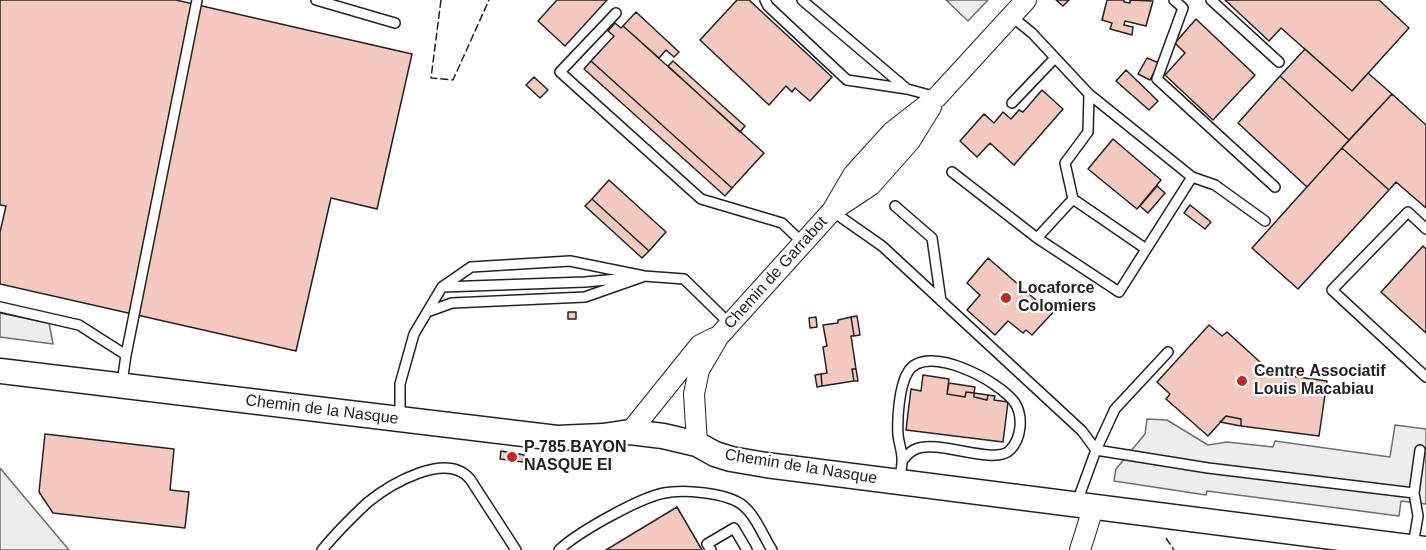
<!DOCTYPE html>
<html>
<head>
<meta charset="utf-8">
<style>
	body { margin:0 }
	canvas { display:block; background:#fff }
</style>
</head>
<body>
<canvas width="1426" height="550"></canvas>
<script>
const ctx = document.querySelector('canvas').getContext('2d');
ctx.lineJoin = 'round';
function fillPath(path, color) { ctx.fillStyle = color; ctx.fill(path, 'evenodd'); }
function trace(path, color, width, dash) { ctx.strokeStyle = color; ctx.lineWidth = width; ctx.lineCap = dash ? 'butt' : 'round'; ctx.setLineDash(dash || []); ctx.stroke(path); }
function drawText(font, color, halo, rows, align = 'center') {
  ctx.font = font + ' Helvetica,sans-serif'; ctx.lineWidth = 4.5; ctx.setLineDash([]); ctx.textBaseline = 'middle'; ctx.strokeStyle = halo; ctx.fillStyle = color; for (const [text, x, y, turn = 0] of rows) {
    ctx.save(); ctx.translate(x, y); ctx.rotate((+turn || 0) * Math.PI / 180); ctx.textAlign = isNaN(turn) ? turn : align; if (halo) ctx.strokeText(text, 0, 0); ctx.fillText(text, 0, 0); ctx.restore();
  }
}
const parking = new Path2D(`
	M946,0H988L968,21Z
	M0,313L49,323L53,344L0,337Z
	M1147,419L1167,420L1208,445L1227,442L1273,447L1275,441L1390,457L1395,425L1426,429V504L1401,501L1399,516L1207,491L1206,495L1114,481L1116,469L1145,434Z
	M0,468L69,550H0Z`);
fillPath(parking, '#ededed');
trace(parking, '#6f6f6f', 1.5);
const building = new Path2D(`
	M0,0H176L412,54L377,209L331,198L296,351L0,284V232L6,206L0,205Z
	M557,0H607L565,46L538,21Z
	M737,0H749L832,77L810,101L795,88L792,92L786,86L769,105L700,40Z
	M1056,0H1069L1063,6Z
	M1107,0H1124V2L1130,3V0L1153,1L1146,26L1125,21L1124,25L1133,27L1132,35L1110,29L1112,23L1102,20Z
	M1225,0H1379L1409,28L1352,91L1281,28L1269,41Z
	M636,12L679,52L674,57L666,50L659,58L623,26Z
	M1196,19L1255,75L1213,120L1165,75L1185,53L1175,43Z
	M615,23L621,28L623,26L764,153L732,188L591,61L614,36L608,31Z
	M1305,49L1352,91L1368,73L1392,94L1349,140L1280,76Z
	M1147,58L1159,63L1150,80L1138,74Z
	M591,61L732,188L725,196L584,69Z
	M673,61L745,126L740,132L668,66Z
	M1126,70L1158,101L1149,110L1116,81Z
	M1280,76L1349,140L1307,187L1238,123Z
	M534,77L548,90L540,98L526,85Z
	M1042,90L1063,109L1014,165L990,143L977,157L960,141L984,114L994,123L1003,112L1011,119L1019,110L1023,112Z
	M1392,94L1426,125V208L1396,182L1389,190L1342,148Z
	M1113,139L1161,180L1137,209L1088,169Z
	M1342,148L1389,190L1298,289L1252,248Z
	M609,180L666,232L649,251L592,199Z
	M1157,186L1165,193L1148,213L1140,206Z
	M592,199L649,251L642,258L585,206Z
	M1190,205L1211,222L1205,229L1184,213Z
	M1423,246L1426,249V333L1381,292Z
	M988,258L1045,308L1052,301L1058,307L1032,335L1026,330L1023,333L1008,321L995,335L967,310L980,295L967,283Z
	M568,312H576V319H568Z
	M857,316L860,335L854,336L851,317Z
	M816,317L817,327L810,328L809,318Z
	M851,317L854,336H851L856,369H852L854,381L822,386L821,374L827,373L823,347L827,346L823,325L838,323V320Z
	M1209,325L1222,336L1227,332L1260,362L1256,367L1262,372L1327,381L1319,436L1241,426V419L1226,416L1208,436L1166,399L1170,394L1157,382Z
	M852,369H856L858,381H854Z
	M821,374L822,386L817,387L815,375Z
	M923,375L949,379L947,394L965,397L966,392L974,393V397L987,400L988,395L995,396L994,400L1008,402L1003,442L906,430L911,389L921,391Z
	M949,383L975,387L974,393L966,392L965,397L947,394Z
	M974,393L988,395L987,400L974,397Z
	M1226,416L1241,419V426L1220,422Z
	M45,434L174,449L170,490L189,492L185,528L53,513L39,492Z
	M501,451L524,455L523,462L500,459Z
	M677,507L702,550H606Z`);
fillPath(building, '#f3c9c0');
trace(building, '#222', 1.5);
const service = new Path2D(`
	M316,0L395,23
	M765,0L768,6L847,80L907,89
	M802,0L907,89L937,97
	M1174,0L1183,8L1157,79L1275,187
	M1211,0L1279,62
	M616,13L560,72L701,199L782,223L803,243
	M1012,103L1055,58
	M952,172L1037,238L1073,199L1065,163L1088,132L1089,94L1032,33L1011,16
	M1192,177L1215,185L1265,221
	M1073,199L1146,249
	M895,206L932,238L941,301
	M832,211L882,246L1082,431L1096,450L1115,409L1168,352
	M1426,229L1408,212L1332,290L1426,377
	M1037,238L1119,292L1192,177L1089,94
	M442,287L585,282L629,278
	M0,307L79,325L126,355
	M427,312L452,303L585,297L642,277
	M122,383L126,355L197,0
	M400,417V384L414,334L442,287L471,267L570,261L644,276L684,279L730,324
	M899,481C900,475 902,468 902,462C903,454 899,444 898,435C897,420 899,386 908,372C926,342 1000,381 1015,403C1023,416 1022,438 1010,450C995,466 938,439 916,449C910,451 906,456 902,461
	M1077,502L1096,450L1208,468L1414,493
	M1413,545L1418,516L1414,493L1420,450
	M322,550C336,533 351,518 367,503C390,484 446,451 470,479L516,550
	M559,550C578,532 639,498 664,493C684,489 725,493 741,504C755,514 763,536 772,550
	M711,550L707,544L734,528L747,550`);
const minor = new Path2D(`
	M835,209L871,185L910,141L931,107
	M630,432L700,345L714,338
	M697,444L694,394L699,370L719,336L832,211L853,175L892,132L937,97L1026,0
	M1080,550L1090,518L1092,506`);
const tertiary = new Path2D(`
	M0,371L557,438L603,436L630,432L663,436L697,444L715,454L731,459L766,465L1426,549`);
trace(service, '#222', 12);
trace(minor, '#222', 22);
trace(tertiary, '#222', 27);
trace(service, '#fff', 9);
trace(minor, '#fff', 20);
trace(tertiary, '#fff', 24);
trace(new Path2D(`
	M441,0L431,78L453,80L489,0
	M1166,538L1174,550`), '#222', 1.5, [8, 3]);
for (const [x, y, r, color] of [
	[1006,298,6,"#c62828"],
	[1242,381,6,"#c62828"],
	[512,457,6,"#c62828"]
]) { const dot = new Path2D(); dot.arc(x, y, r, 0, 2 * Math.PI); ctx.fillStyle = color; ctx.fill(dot); trace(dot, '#fff', 2); }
drawText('16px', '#222', '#fff', [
	["Chemin de Garrabot",776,273,-48],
	["Chemin de la Nasque",322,410,7],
	["Chemin de la Nasque",801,467,9]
]);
drawText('bold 16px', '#222', '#fff', [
	["Locaforce",1018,289],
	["Colomiers",1018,307],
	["Centre Associatif",1254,372],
	["Louis Macabiau",1254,390],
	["P 785 BAYON",524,448],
	["NASQUE EI",524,466]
], 'left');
</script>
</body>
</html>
